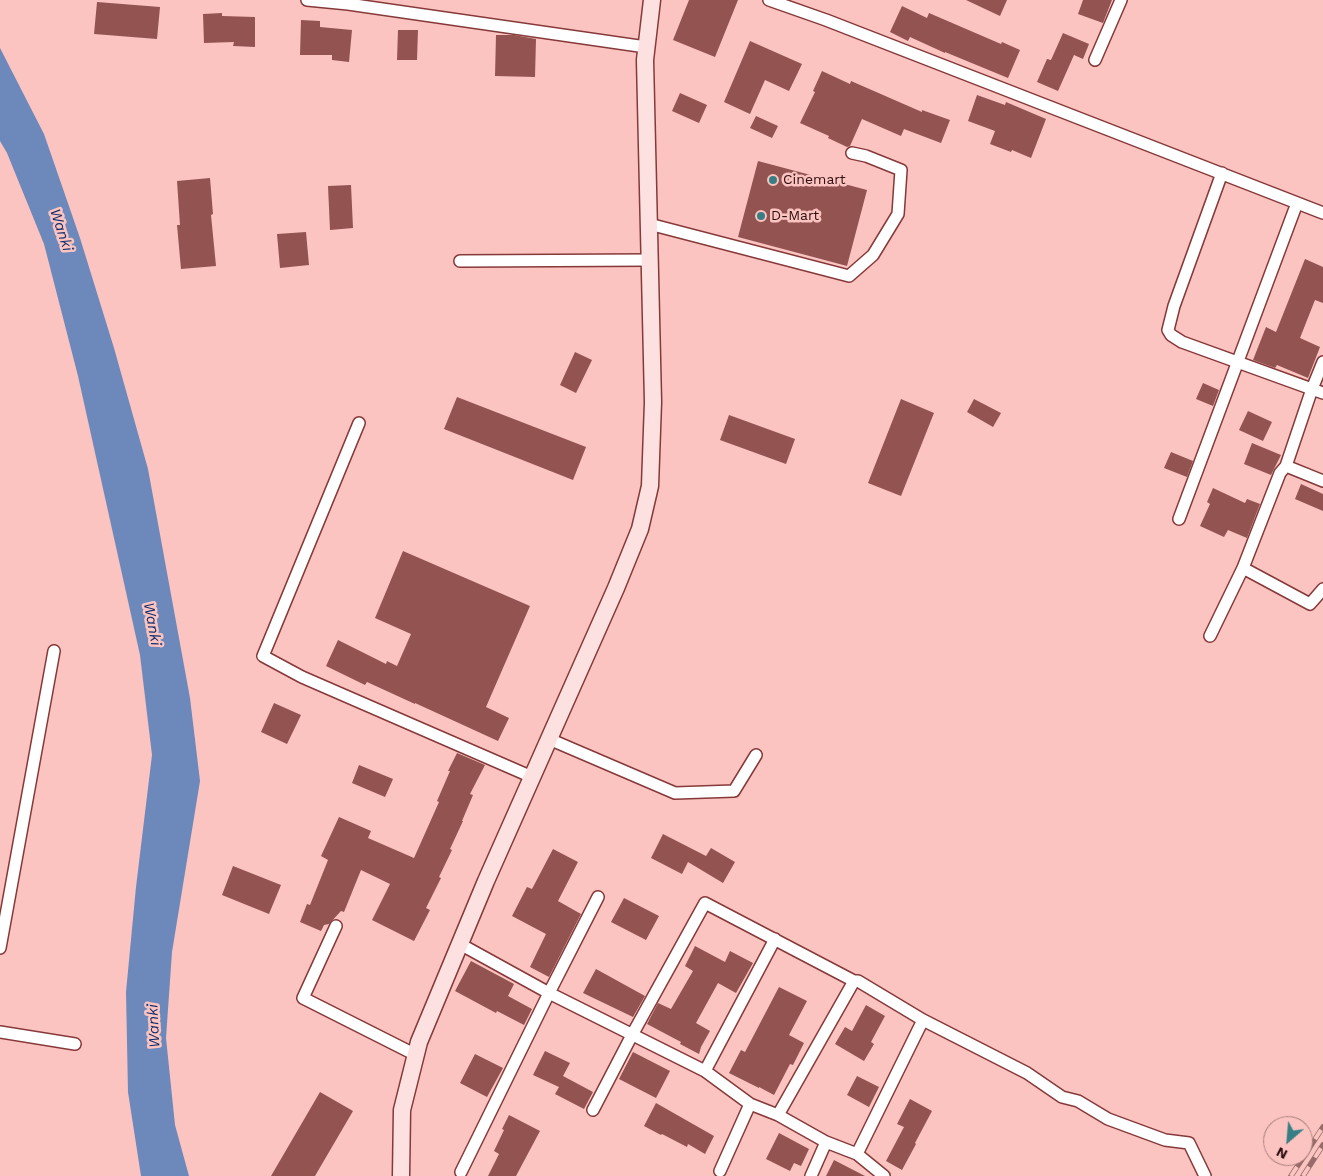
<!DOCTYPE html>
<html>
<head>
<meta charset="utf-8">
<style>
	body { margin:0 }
	#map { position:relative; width:1323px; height:1176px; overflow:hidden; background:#fbc4c1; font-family:"Work Sans",sans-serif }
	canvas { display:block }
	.north { position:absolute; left:1263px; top:1116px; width:50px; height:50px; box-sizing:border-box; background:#fbc4c1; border:1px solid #a97c7a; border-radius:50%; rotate:207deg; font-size:14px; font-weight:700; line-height:20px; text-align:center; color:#2f0f0f }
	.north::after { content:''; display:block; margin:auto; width:18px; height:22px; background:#377f85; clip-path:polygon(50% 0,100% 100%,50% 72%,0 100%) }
</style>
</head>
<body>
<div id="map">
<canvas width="1323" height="1176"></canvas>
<div class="north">N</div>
</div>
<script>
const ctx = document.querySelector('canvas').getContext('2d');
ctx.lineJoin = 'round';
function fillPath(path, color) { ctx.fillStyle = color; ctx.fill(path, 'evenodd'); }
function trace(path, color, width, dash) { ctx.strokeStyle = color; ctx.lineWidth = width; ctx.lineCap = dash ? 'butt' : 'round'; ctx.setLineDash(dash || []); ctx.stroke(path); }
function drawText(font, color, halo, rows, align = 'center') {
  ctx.font = font + ' "Work Sans",sans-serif'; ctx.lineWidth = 5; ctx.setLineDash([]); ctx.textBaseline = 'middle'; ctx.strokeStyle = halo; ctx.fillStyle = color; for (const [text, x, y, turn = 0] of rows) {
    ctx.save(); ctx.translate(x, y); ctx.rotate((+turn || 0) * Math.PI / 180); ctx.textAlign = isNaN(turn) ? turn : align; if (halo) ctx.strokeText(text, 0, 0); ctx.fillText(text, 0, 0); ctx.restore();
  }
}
fillPath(new Path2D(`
	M0,48L44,134L80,238L114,348L148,469L190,698L200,781L172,952L166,1038L175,1125L189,1176H141L128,1092L126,992L136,887L152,755L140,655L78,376L44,244L7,153L0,141Z`), '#6d88bb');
fillPath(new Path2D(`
	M689,0H738L715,57L673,40Z
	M966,0H1007L1000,16Z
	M1083,0H1112L1103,23L1078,14Z
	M97,2L160,7L157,39L94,34Z
	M902,6L927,18L929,13L1001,44L1002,42L1020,50L1008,78L945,52V53L910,37L908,41L890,32Z
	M222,13V16L255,17V47L233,46L234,42L204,43L203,14Z
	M301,20L320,21V27L352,30L349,62L332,60V55H300Z
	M398,30H418L417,60H397Z
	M1063,33L1089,44L1083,59L1074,55L1058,91L1037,82L1047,59L1051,60Z
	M496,35H514L536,39L535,77L495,76Z
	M750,41L802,64L789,91L765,80L750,114L724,102Z
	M822,71L850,84L851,81L922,112V110L950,120L941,143L904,129L901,136L862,119L850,146L847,147L828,138L829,136L800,123L815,92L813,91Z
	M680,93L707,105L699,123L672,111Z
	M977,95L1005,105L1006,102L1046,119L1031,158L1012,150L1011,152L990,144L995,131L968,121Z
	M756,116L778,126L772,138L750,128Z
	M758,161L867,190L847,266L738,237Z
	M210,178L213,214L211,215L216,266L181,269L177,225H180L177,181Z
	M351,185L353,228L330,230L328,186Z
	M306,232L309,265L280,268L277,234Z
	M1305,259L1323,267V303L1315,300L1300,338L1320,347L1308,378L1277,365L1275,368L1253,360L1266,327L1276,332Z
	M575,352L592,360L576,393L560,385Z
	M1203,383L1219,390L1213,406L1196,399Z
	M457,397L586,447L573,480L444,429Z
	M901,399L934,413L901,496L868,483Z
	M974,399L1001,413L993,427L967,412Z
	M1248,411L1272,422L1263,441L1239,430Z
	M729,415L795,439L786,464L720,440Z
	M1252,443L1281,455L1271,475L1244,464Z
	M1171,452L1193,461L1187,477L1164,468Z
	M1301,484L1323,494V511L1295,499Z
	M1213,488L1245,503L1247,499L1260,504L1247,538L1228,530L1224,537L1200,526L1210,504L1207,502Z
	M403,551L530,606L486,707L509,718L498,741L415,703V704L367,682L365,685L326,666L338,640L386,664L387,661L397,666L411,634L375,618Z
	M274,703L301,715L287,744L261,732Z
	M457,753L485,765L470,794L473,795L462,821H463L450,849L452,850L439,877L441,878L426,908L430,910L414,941L372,920L390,884L361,870L344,912L341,911L329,924L324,925L321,931L300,922L307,904L310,905L328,860L321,856L339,817L371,831L368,838L414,858L439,802L437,801L450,771H448Z
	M359,765L393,779L385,797L352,783Z
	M663,834L706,856L711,848L735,862L723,883L688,862L682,874L651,858Z
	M553,849L578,862L558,901L581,914L549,977L530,967L546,934L512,916L527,887L532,889Z
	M233,866L281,885L269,914L222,895Z
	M624,898L659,916L646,940L611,922Z
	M695,946L725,962L730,951L753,963L736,993L718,983L696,1023L710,1031L701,1047L699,1054L680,1044L681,1042L647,1024L658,1003L671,1009L693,971L685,966Z
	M471,961L514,984L508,996L532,1009L524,1025L497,1011L496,1013L455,991Z
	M596,969L645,996L633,1017L583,993Z
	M779,987L807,1001L789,1035L804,1043L793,1065L790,1064L774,1095L759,1087V1088L729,1073L741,1050L745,1052Z
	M866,1005L885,1016L871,1042L874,1044L864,1061L835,1044L845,1027L852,1031Z
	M545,1051L570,1063L563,1076L593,1092L584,1109L555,1094L559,1087L533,1075Z
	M633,1052L670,1071L656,1098L619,1079Z
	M475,1054L503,1068L487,1097L460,1083Z
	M857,1076L879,1087L869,1107L847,1095Z
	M320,1092L353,1111L315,1176H271Z
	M910,1099L932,1111L915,1143L916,1144L902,1170L886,1161L904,1127L897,1124Z
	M656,1103L714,1136L705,1154L688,1144L687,1147L662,1134L661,1135L644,1126Z
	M509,1115L540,1131L516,1176H488L499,1154L494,1151L504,1130L502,1129Z
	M779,1133L809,1149L801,1166L794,1163L790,1171L766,1159Z
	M834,1160L865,1176H826Z`), '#925351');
const street = new Path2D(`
	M307,0L348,4L646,47
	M769,0L826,20L1323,213
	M1095,60L1121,0
	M1222,173L1174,306L1168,330L1171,335L1182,342L1323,393
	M649,224L849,276L873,255L898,214L901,170L866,156L852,153
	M460,261L650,260
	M359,423L263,656L302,677L532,777
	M1286,466L1323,481
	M1179,519L1297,203
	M1243,568L1310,604L1323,589
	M1210,636L1243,568L1280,473L1286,466L1312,389L1323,362
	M549,739L675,793L734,791L756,755
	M336,926L303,998L416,1055
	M460,944L549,993L705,1071L750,1104L778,1115L826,1142L857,1154L884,1176
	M0,948L54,651
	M0,1032L75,1044
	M705,1071L775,939
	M593,1110L632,1035L705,903L854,981H858L923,1020L1027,1073L1062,1097L1078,1101L1108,1119L1165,1140L1189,1143L1205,1176
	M778,1115L854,981
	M857,1154L923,1020
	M720,1171L750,1104
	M461,1172L549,993L598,897
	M811,1176L826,1142`);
const secondary = new Path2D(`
	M401,1176L402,1110L419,1042L486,881L616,588L640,529L650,486L653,402L645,60L652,0`);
trace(street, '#863939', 14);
trace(secondary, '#863939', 19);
trace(street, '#fff', 11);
trace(secondary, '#fce1e0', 16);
const rail = new Path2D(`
	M1291,1176L1323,1127
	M1303,1176L1323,1145`);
trace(rail, '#966b69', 5.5);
trace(rail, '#fbc4c1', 4, [11]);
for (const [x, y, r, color] of [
	[773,180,5,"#377f85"],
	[761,216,5,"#377f85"]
]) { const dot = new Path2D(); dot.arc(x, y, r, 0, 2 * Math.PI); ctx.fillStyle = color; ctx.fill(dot); trace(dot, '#fbc4c1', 2); }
drawText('14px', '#2f0f0f', '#fbc4c1', [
	["Cinemart",783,180],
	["D-Mart",771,216]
], 'left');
drawText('italic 15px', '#0f2c6a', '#fbc4c1', [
	["Wanki",61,230,72],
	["Wanki",152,624,80],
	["Wanki",154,1026,-93]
]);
</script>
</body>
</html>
